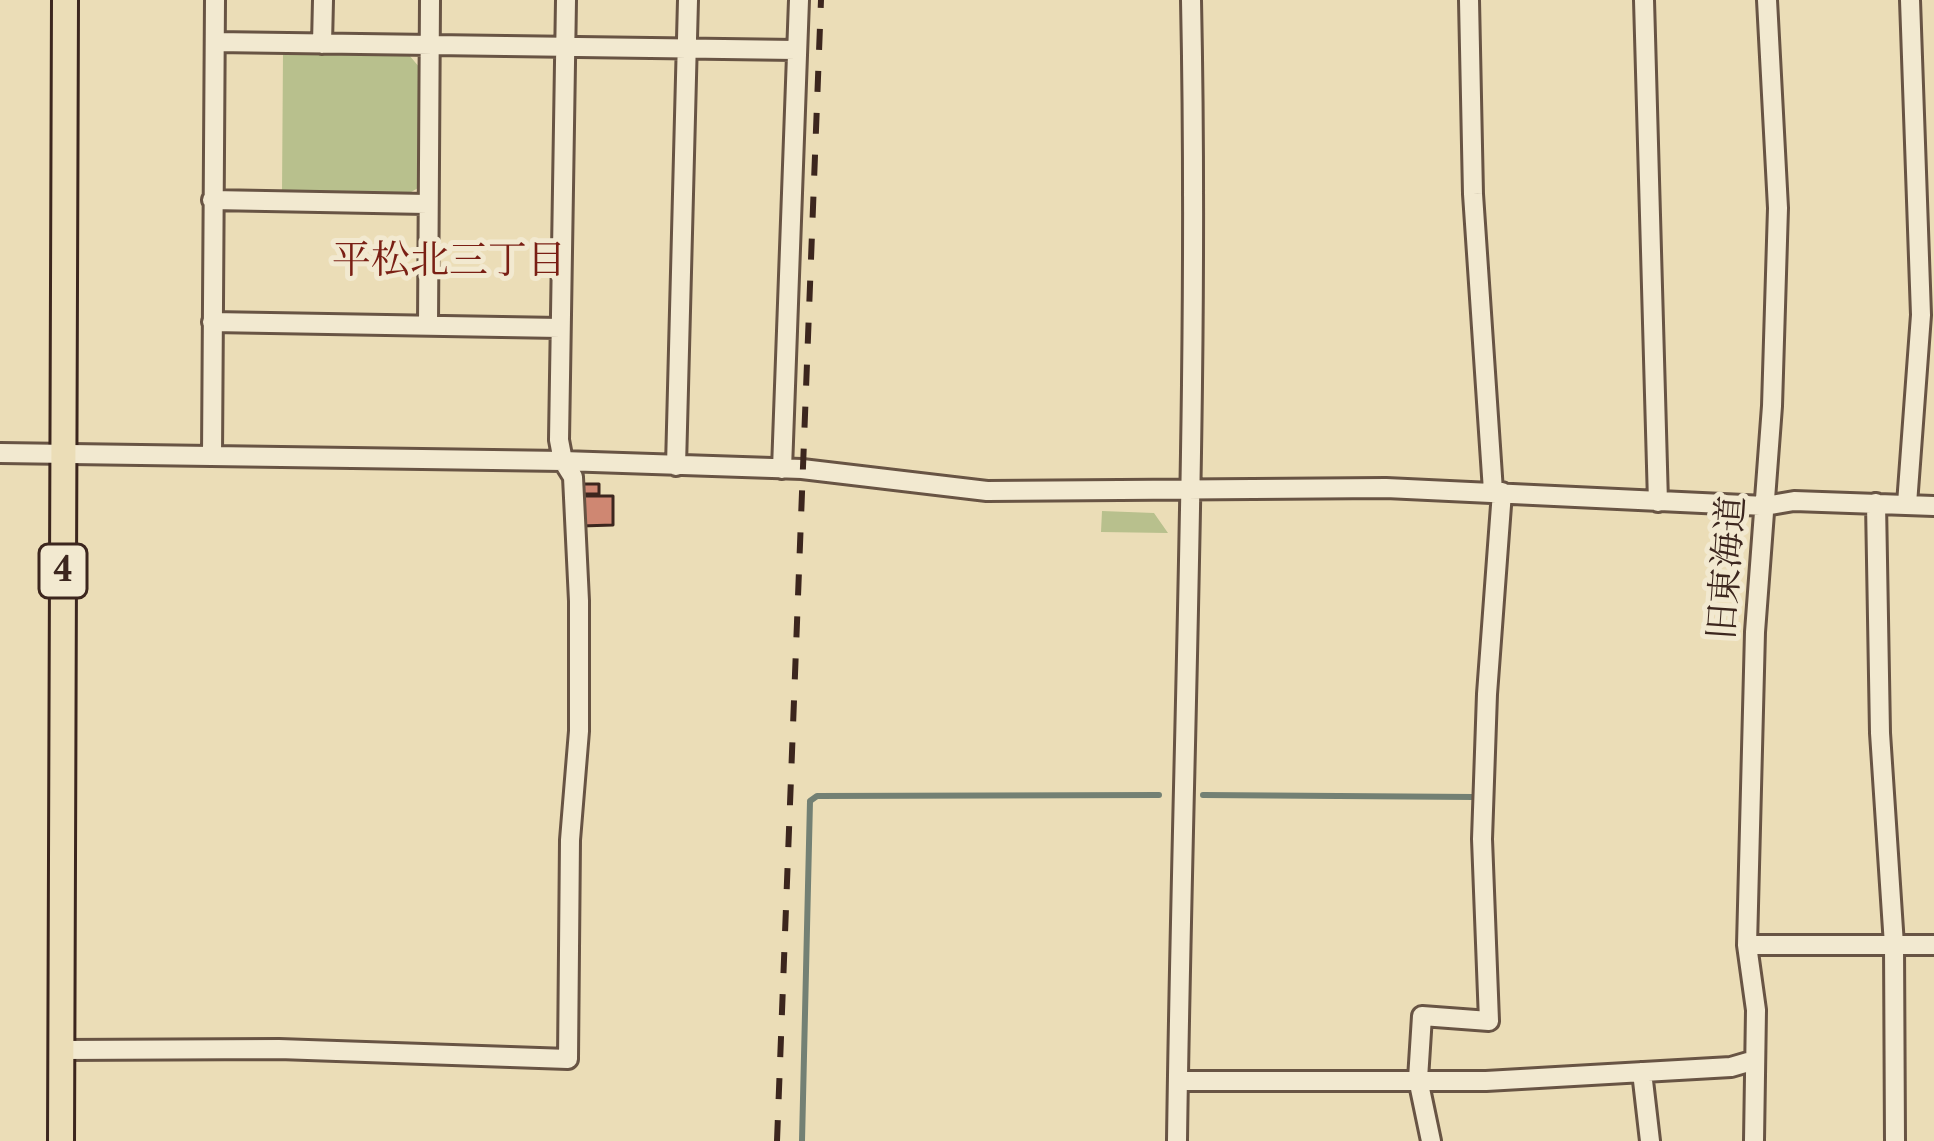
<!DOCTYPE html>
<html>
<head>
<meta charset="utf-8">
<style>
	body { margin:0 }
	canvas { display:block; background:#ebddb7 }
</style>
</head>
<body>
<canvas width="1934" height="1141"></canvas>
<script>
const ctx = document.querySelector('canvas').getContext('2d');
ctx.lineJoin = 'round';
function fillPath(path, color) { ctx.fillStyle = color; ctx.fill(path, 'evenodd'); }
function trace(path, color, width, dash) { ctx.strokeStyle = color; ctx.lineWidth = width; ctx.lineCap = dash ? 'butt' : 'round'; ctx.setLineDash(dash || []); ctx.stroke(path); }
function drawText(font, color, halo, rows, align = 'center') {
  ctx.font = font + ' "Libre Caslon Text","Noto Serif JP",serif'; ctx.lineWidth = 10; ctx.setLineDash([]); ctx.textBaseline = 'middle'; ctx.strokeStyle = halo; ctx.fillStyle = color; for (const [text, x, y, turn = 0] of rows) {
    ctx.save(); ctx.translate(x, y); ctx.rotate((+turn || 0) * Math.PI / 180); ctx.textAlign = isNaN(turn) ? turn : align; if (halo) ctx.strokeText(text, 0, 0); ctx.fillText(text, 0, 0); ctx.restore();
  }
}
fillPath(new Path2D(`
	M283,52L409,55L420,68V187L404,196L282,193Z
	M1102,511L1154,513L1168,533L1101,532Z`), '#b8c08d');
trace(new Path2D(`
	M1203,795L1474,797
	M802,1141L810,801L817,796L1159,795`), '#738074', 6);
const building = new Path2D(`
	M580,484H599V494H580Z
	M580,496H613V525L581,526Z`);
fillPath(building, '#cf8772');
trace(building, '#3c261e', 3);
const minor = new Path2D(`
	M1469,0L1473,194L1493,491
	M1644,0L1658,502
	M215,42L796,50
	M322,44L323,0
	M212,200L427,204
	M212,322L560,328
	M428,325L430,0
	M0,453L563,461L802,469L987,491L1386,488L1765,506L1794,501L1934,506
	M212,456L215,0
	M676,466L688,0
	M782,469L799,0
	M1876,503L1880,733L1894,945L1895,1141
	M1907,504L1921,315L1910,0
	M1747,945H1934
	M61,1050L279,1049L568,1059L570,840L579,731V601L573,477L563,461L559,440L566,0
	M1642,1072L1650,1141
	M1178,1081H1486L1731,1067L1755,1060
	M1177,1141C1182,761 1199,381 1191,0
	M1431,1141L1418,1079L1422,1016L1489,1021L1482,839L1487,694L1502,492
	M1754,1141L1756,1010L1747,945L1755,632L1772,406L1778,208L1767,0`);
const major = new Path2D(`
	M61,1141L65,0`);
trace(minor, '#685444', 24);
trace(major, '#3c261e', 30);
trace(minor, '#f2e9d0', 18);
trace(major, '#ebddb7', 24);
trace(new Path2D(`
	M777,1141L821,0`), '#3c261e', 6, [21, 21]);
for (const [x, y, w] of [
	[63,571,48]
]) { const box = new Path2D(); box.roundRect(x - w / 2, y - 27, w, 54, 9); ctx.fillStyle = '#f2e9d0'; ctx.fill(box); trace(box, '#3c261e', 3); }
drawText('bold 33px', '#3c261e', null, [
	["4",63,571]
]);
drawText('36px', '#3c261e', '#f2e9d0', [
	["旧東海道",1728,568,-86]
]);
drawText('39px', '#7a1f14', '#f2e9d0', [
	["平松北三丁目",449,262]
]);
</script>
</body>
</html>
